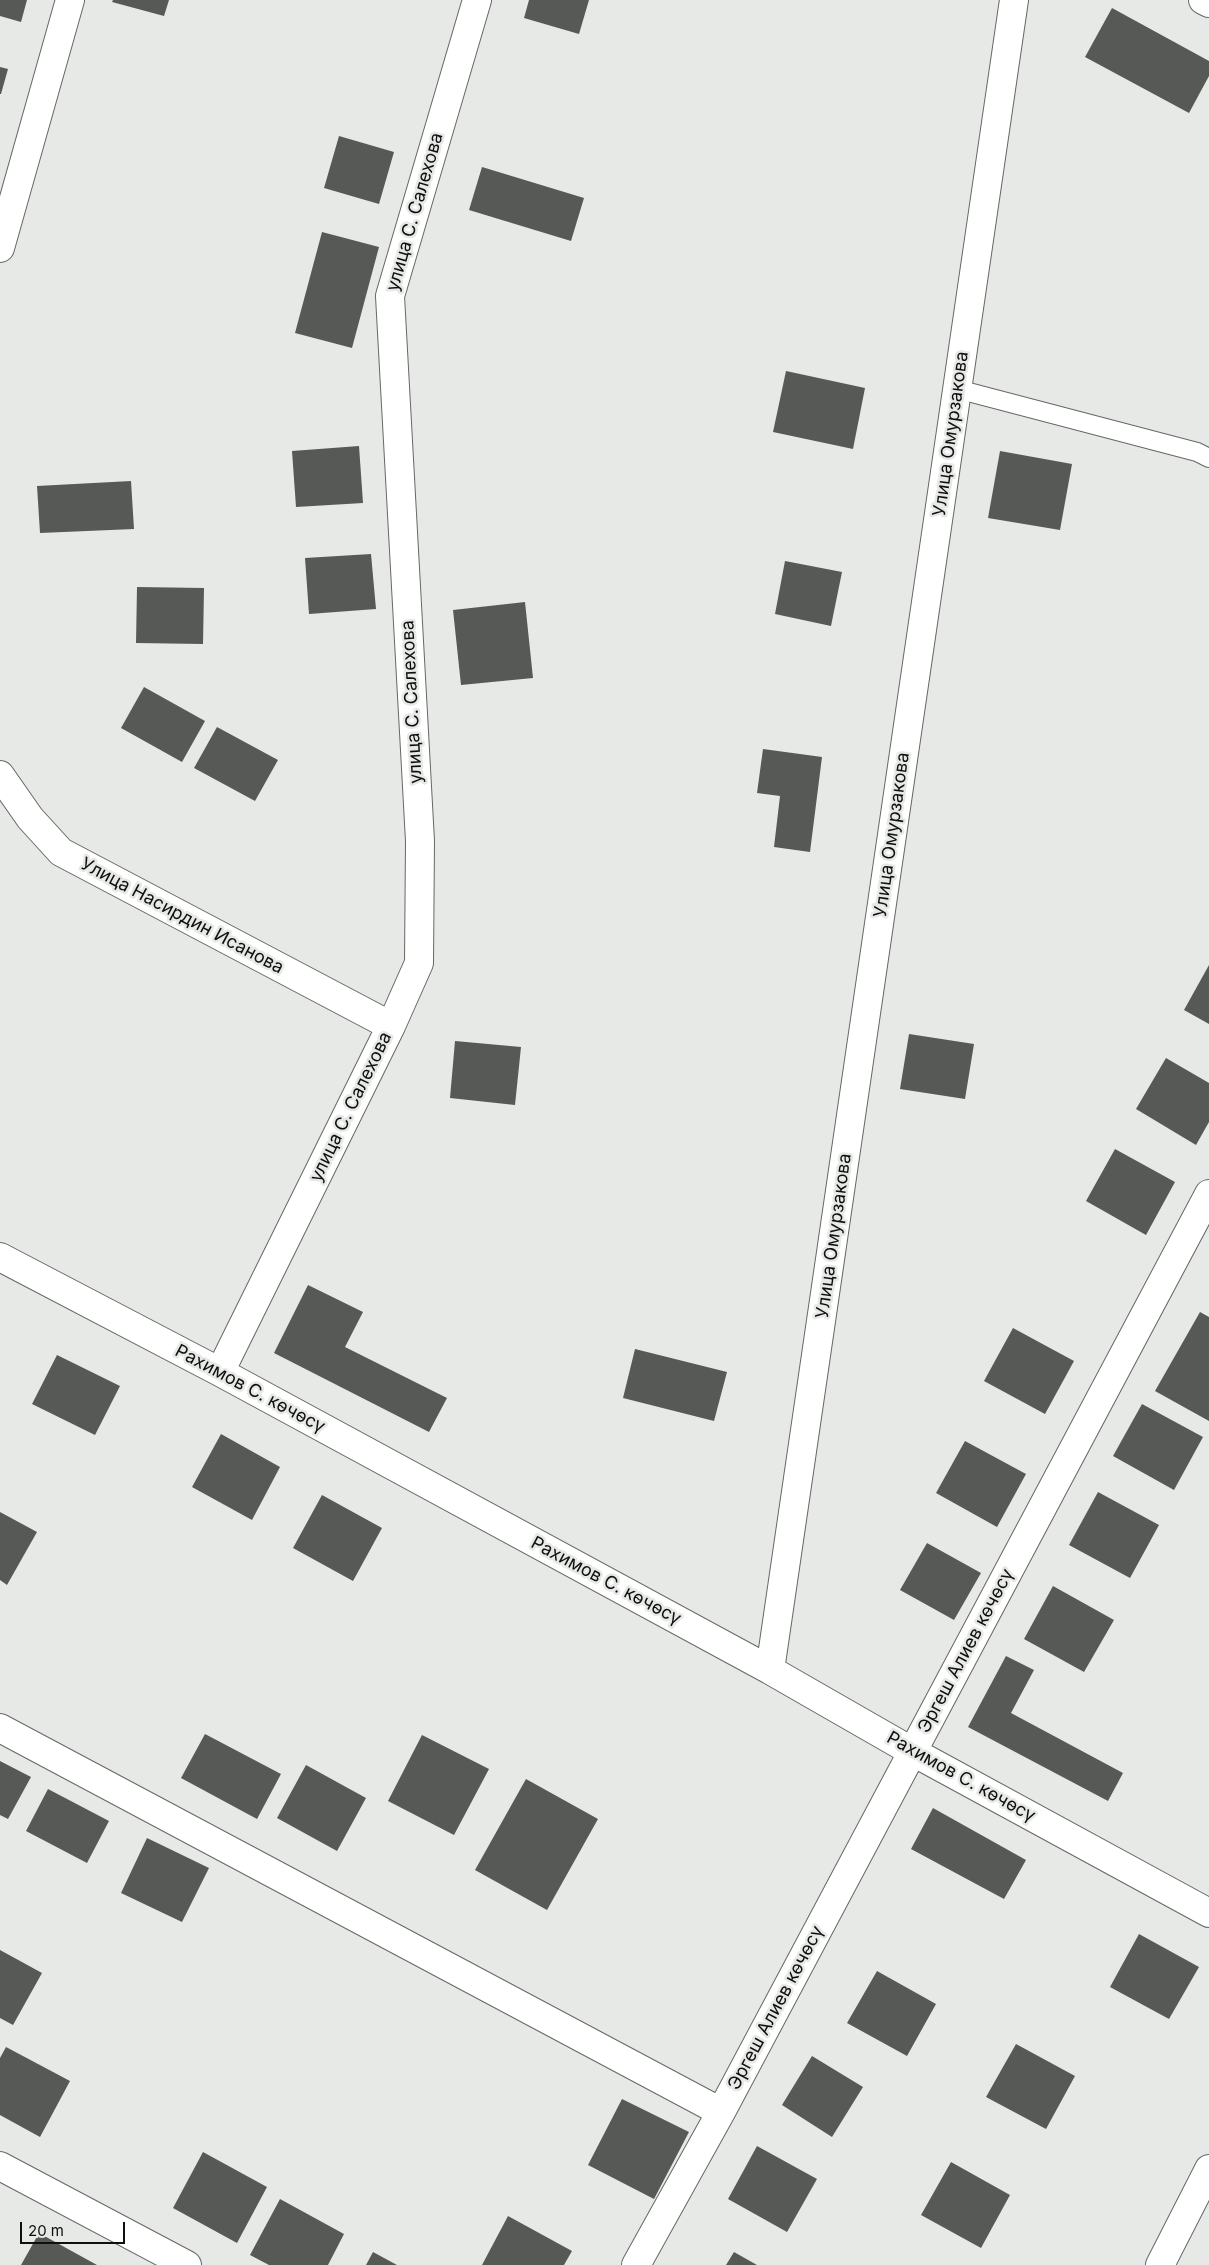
<!DOCTYPE html>
<html>
<head>
<meta charset="utf-8">
<style>
	body { margin:0 }
	#map { position:relative; width:1209px; height:2265px; overflow:hidden; background:#e6e9e5; font-family:Inter,sans-serif }
	canvas { display:block }
	.scale { position:absolute; left:20px; top:2222px; width:105px; height:22px; box-sizing:border-box; border:2px solid #0e0f0e; border-top:0; padding-left:6px; font-size:15px; line-height:18px; white-space:nowrap; color:#0e0f0e; -webkit-text-stroke:4px #e6e9e5; paint-order:stroke }
</style>
</head>
<body>
<div id="map">
<canvas width="1209" height="2265"></canvas>
<div class="scale">20 m</div>
</div>
<script>
const ctx = document.querySelector('canvas').getContext('2d');
ctx.lineJoin = 'round';
function fillPath(path, color) { ctx.fillStyle = color; ctx.fill(path, 'evenodd'); }
function trace(path, color, width, dash) { ctx.strokeStyle = color; ctx.lineWidth = width; ctx.lineCap = dash ? 'butt' : 'round'; ctx.setLineDash(dash || []); ctx.stroke(path); }
function drawText(font, color, halo, rows, align = 'center') {
  ctx.font = font + ' Inter,sans-serif'; ctx.lineWidth = 5; ctx.setLineDash([]); ctx.textBaseline = 'middle'; ctx.strokeStyle = halo; ctx.fillStyle = color; for (const [text, x, y, turn = 0] of rows) {
    ctx.save(); ctx.translate(x, y); ctx.rotate((+turn || 0) * Math.PI / 180); ctx.textAlign = isNaN(turn) ? turn : align; if (halo) ctx.strokeText(text, 0, 0); ctx.fillText(text, 0, 0); ctx.restore();
  }
}
fillPath(new Path2D(`
	M0,0H27L21,22L0,16Z
	M113,0H169L164,16L112,2Z
	M529,0H589L579,34L524,18Z
	M1112,8L1209,61V76L1189,113L1085,57Z
	M0,67L8,69L1,94H0Z
	M339,136L394,152L379,204L324,188Z
	M482,167L584,198L571,241L469,210Z
	M322,232L379,247L352,348L295,333Z
	M786,371L865,388L853,449L773,432Z
	M359,446L363,503L296,507L292,451Z
	M1000,451L1072,464L1060,530L988,518Z
	M131,481L134,529L40,533L37,486Z
	M371,554L376,609L309,614L305,558Z
	M785,561L842,572L831,626L775,614Z
	M137,587L204,588L203,644L136,643Z
	M525,602L533,678L461,685L453,610Z
	M144,687L205,721L182,762L121,728Z
	M217,727L278,760L255,801L194,768Z
	M763,749L822,757L810,852L774,847L780,796L757,793Z
	M1209,965V1024L1184,1010Z
	M909,1034L974,1044L965,1099L900,1089Z
	M455,1041L521,1047L515,1105L450,1098Z
	M1166,1058L1209,1083V1122L1196,1145L1136,1109Z
	M1115,1149L1175,1182L1146,1235L1086,1201Z
	M308,1285L363,1312L345,1347L447,1398L429,1432L274,1353Z
	M1200,1312L1209,1317V1421L1155,1391Z
	M1013,1328L1074,1361L1045,1414L984,1381Z
	M635,1349L727,1372L714,1421L623,1398Z
	M57,1355L120,1386L95,1435L32,1404Z
	M1142,1404L1203,1437L1174,1490L1113,1456Z
	M221,1434L280,1467L252,1520L192,1487Z
	M965,1441L1026,1474L997,1527L936,1493Z
	M1098,1492L1159,1525L1130,1578L1069,1545Z
	M322,1495L382,1528L353,1581L293,1548Z
	M0,1512L37,1532L7,1585L0,1580Z
	M927,1543L981,1573L954,1620L900,1590Z
	M1053,1586L1114,1620L1084,1672L1024,1639Z
	M1006,1656L1034,1670L1011,1713L1123,1773L1108,1801L968,1727Z
	M205,1734L281,1774L257,1819L181,1778Z
	M422,1735L489,1769L454,1835L388,1801Z
	M0,1761L31,1777L8,1819L0,1815Z
	M306,1765L366,1798L337,1851L277,1818Z
	M526,1779L598,1819L547,1910L475,1870Z
	M48,1789L109,1821L87,1863L26,1831Z
	M933,1808L1026,1860L1004,1899L911,1849Z
	M147,1838L209,1868L182,1922L121,1893Z
	M1139,1934L1199,1967L1169,2019L1110,1987Z
	M0,1950L42,1973L13,2025L0,2018Z
	M877,1971L936,2004L907,2056L847,2023Z
	M1016,2044L1075,2076L1046,2129L986,2097Z
	M6,2047L70,2081L40,2137L0,2115V2058Z
	M812,2056L863,2087L832,2137L782,2105Z
	M622,2099L689,2132L654,2199L588,2165Z
	M757,2146L817,2179L787,2232L728,2199Z
	M203,2152L267,2187L237,2243L173,2208Z
	M951,2162L1010,2195L981,2248L921,2215Z
	M280,2199L344,2234L328,2265H269L250,2255Z
	M508,2216L572,2251L564,2265H482Z
	M39,2233L97,2265H21Z
	M373,2252L397,2265H366Z
	M734,2252L757,2265H726Z`), '#575956');
const lane = new Path2D(`
	M957,389L1197,452L1209,458`);
const street = new Path2D(`
	M1203,0L1209,3
	M0,248L70,0
	M0,775L30,818L61,852L391,1026
	M0,1257L220,1372L770,1670L913,1752L1209,1913
	M220,1372L391,1026L419,963L420,841L390,296L477,0
	M770,1670L1014,0
	M0,1728L721,2112
	M0,2166L187,2265
	M636,2265L721,2112L1209,1194`);
const secondary = new Path2D(`
	M1160,2265L1209,2169`);
trace(lane, '#666864', 20);
trace(street, '#666864', 30);
trace(secondary, '#666864', 30);
trace(lane, '#fff', 18);
trace(street, '#fff', 28);
trace(secondary, '#fff', 28);
drawText('18px', '#0e0f0e', '#e6e9e5', [
	["улица С. Салехова",415,212,-74],
	["Улица Омурзакова",951,434,-82],
	["улица С. Салехова",412,702,-93],
	["Улица Омурзакова",892,835,-82],
	["Улица Насирдин Исанова",182,916,28],
	["улица С. Салехова",351,1107,-64],
	["Улица Омурзакова",834,1236,-82],
	["Рахимов С. көчөсү",250,1389,28],
	["Рахимов С. көчөсү",606,1581,28],
	["Эргеш Алиев көчөсү",966,1651,-62],
	["Рахимов С. көчөсү",961,1777,29],
	["Эргеш Алиев көчөсү",776,2008,-62]
]);
</script>
</body>
</html>
